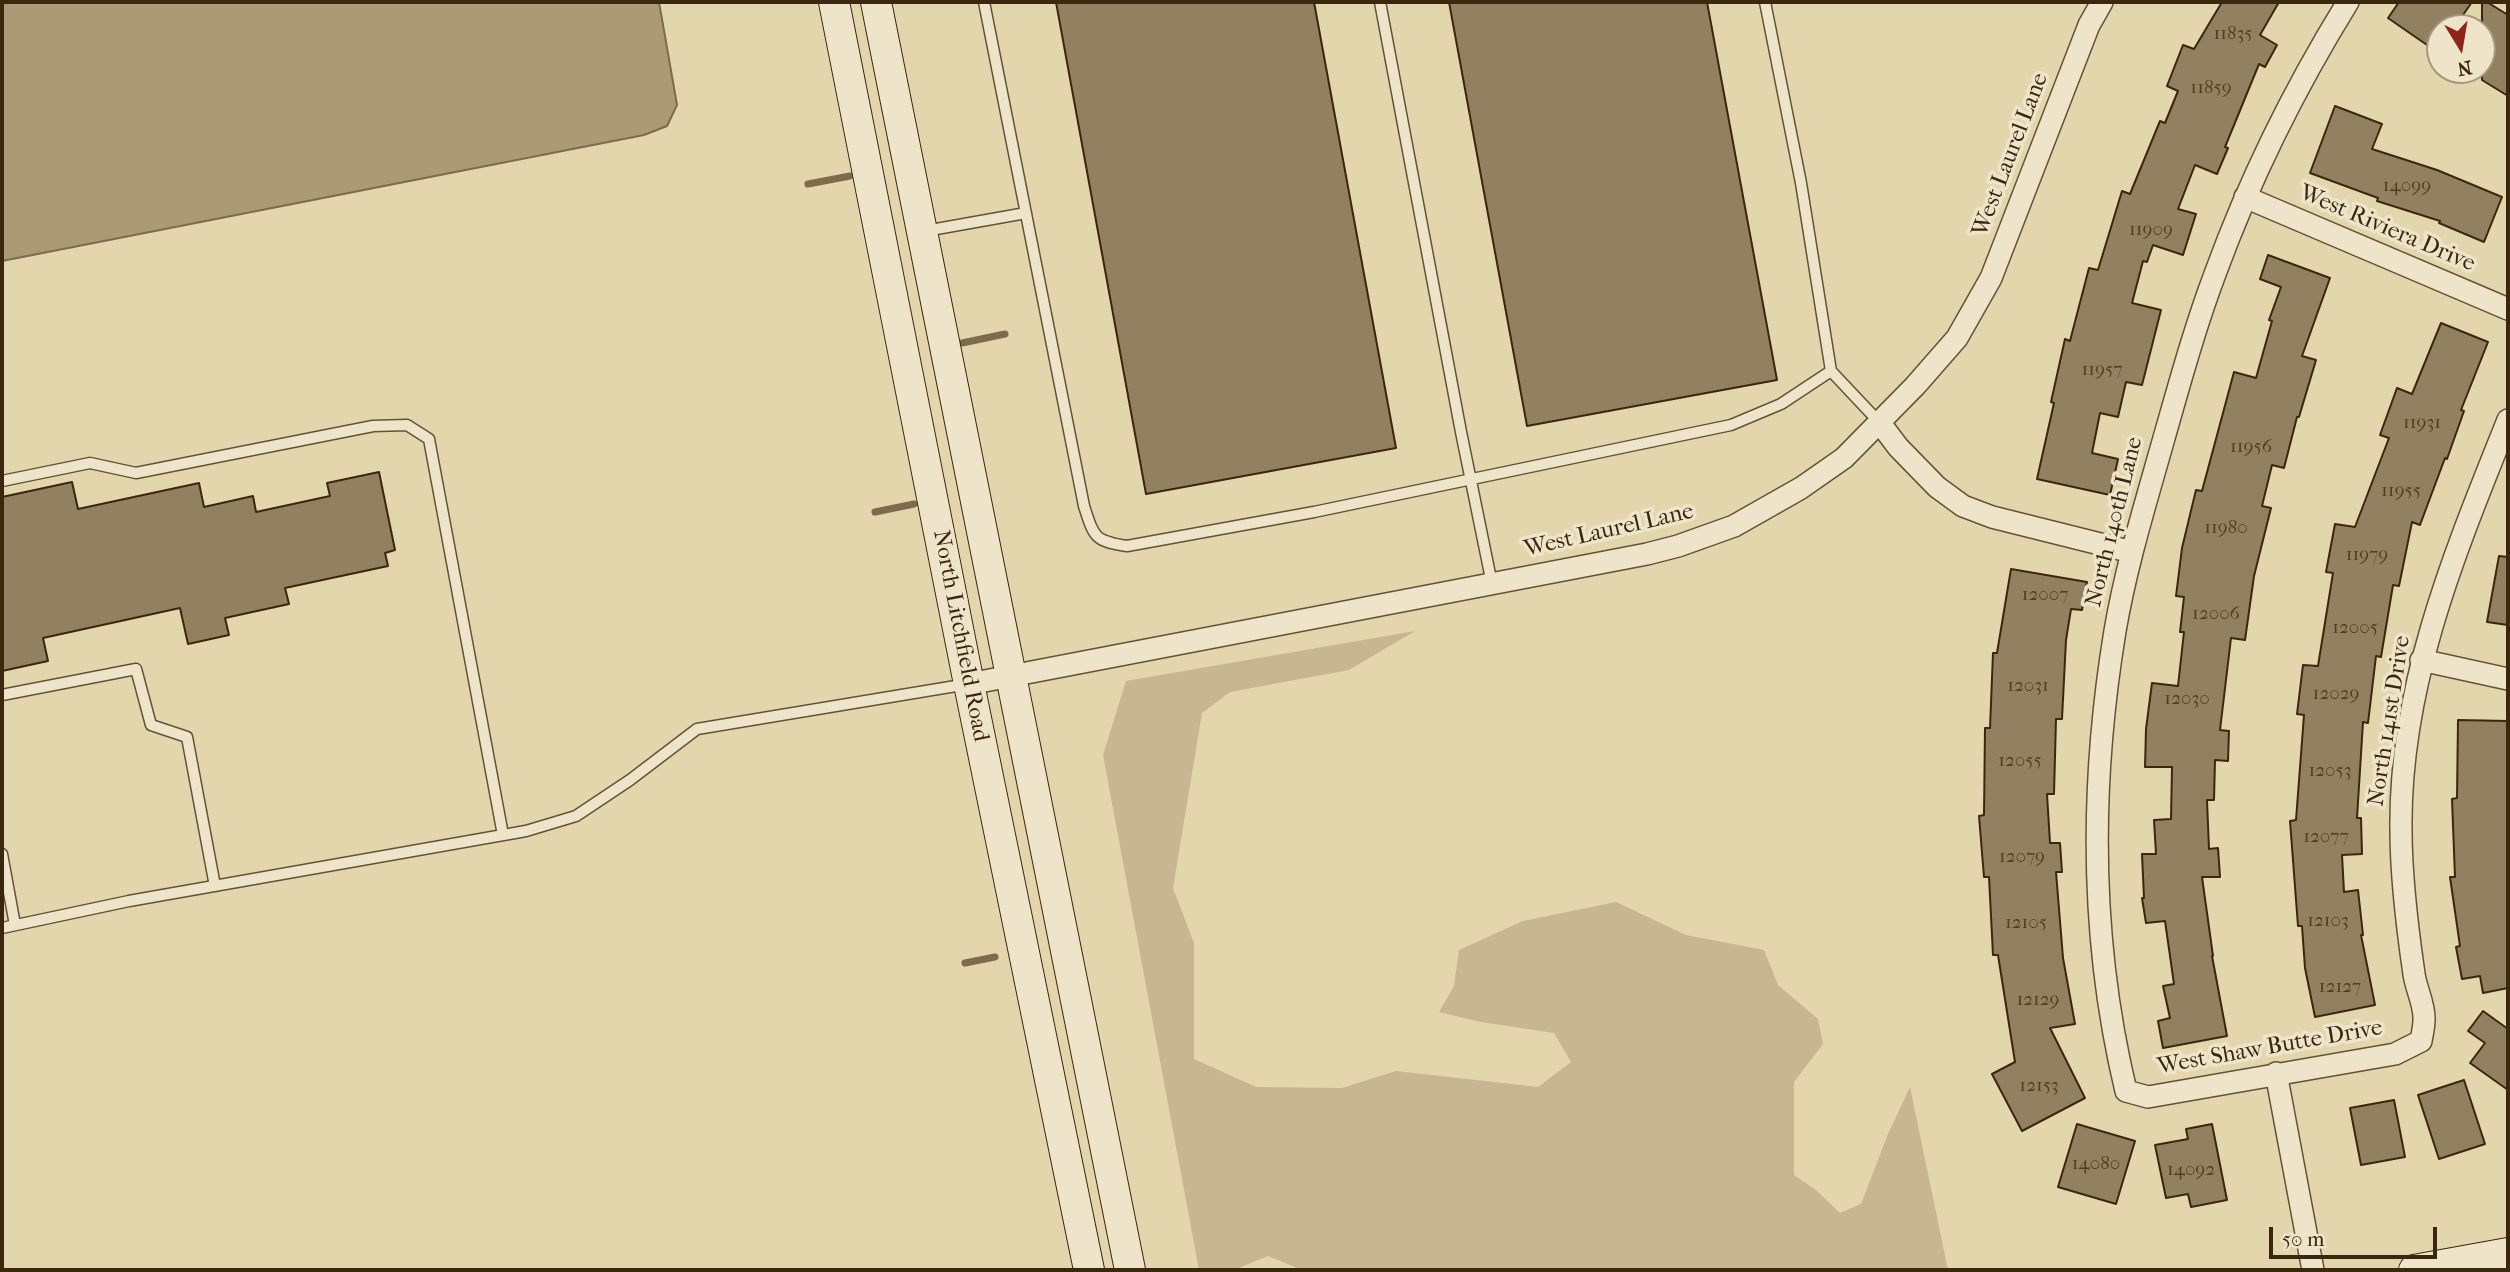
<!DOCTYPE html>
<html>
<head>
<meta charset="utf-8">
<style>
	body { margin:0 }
	#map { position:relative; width:2510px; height:1272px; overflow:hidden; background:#e3d5ac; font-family:"IM FELL French Canon",serif }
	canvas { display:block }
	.frame { position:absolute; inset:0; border:4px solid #3a270e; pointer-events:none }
	.north { position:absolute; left:2426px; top:14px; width:70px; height:70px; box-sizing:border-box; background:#ede4c9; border:2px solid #a5987e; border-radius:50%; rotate:169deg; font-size:19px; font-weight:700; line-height:28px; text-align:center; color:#3a270e }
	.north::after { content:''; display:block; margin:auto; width:24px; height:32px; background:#8f2418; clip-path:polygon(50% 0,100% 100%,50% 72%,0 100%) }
	.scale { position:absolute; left:2269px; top:1227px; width:168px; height:32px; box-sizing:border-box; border:4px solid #3a270e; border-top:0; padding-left:9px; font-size:21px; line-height:24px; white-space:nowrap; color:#3a270e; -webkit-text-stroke:5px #ede4c9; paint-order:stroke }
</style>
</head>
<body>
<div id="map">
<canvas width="2510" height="1272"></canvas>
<div class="frame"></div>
<div class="north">N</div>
<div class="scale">50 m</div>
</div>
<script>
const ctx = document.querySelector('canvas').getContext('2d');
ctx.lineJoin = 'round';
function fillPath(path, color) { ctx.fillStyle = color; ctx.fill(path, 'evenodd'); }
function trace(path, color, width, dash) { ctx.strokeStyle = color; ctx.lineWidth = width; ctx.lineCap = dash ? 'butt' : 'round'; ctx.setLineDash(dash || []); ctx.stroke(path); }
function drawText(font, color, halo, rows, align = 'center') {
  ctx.font = font + ' "IM FELL French Canon",serif'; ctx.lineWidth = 7; ctx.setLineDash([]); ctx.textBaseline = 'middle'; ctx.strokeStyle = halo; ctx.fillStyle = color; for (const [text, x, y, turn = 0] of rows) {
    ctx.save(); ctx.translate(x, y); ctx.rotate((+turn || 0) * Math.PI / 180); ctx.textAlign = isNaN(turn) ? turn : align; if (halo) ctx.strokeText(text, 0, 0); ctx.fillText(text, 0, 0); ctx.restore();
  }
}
fillPath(new Path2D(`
	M1415,631L1349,670L1230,692L1202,713L1173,888L1194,943V1059L1256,1087L1342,1088L1396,1071L1538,1087L1571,1062L1554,1033L1481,1022L1439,1012L1454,986L1459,950L1523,921L1616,902L1686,935L1764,950L1778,985L1818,1019L1823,1044L1794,1082V1175L1816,1190L1840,1213L1861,1204L1888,1134L1910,1087L1948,1270H1302L1268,1256L1234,1270H1199L1103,755L1126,681Z`), '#c6b791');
const water = new Path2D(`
	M2,2H659L677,105L667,126L644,135L2,261Z`);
fillPath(water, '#aa9a76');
trace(water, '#7d6c4c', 2);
trace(new Path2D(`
	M808,184L850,176
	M962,343L1005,334
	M875,512L914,504
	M965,963L995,957`), '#7d6c4c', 7);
const building = new Path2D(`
	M1056,2H1314L1396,448L1146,494Z
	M1449,2H1707L1777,380L1527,426Z
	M2222,2H2279L2260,35L2277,45L2265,67L2259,64L2225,147L2228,148L2217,174L2195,165L2178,209L2196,214L2183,255L2153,245L2147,262L2143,261L2132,303L2161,310L2142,385L2126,382L2118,417L2100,413L2092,453L2118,459L2110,495L2037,479L2054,403L2051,402L2065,339L2070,341L2089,268L2098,270L2122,191L2130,194L2160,121L2165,123L2178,91L2167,86L2183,45L2194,49Z
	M2399,2H2472L2454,28H2440V54L2388,18Z
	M2482,2H2487L2508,15V96L2482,80Z
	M2335,106L2382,124L2372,149L2437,170L2502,197L2484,242L2439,223L2440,221L2377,201L2378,198L2310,173Z
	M2268,255L2330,278L2302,356L2316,360L2299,417H2297L2284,468L2272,465L2262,506L2271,508L2254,576L2245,640L2231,638L2220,730L2229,731L2228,761L2215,760L2214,800H2207L2209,849L2218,848L2220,877H2202L2213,956H2212L2227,1036L2163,1048L2158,1021L2170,1018L2163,986L2174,984L2165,921L2146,923L2142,898H2144L2142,854H2156L2154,820L2171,819L2172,767H2145L2146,729L2152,683L2178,686L2184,632H2180L2184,597L2176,596L2182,548L2196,490L2202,491L2234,372L2256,378L2272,321L2269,320L2281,287L2260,279Z
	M2441,323L2488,342L2461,410L2464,411L2447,459L2445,458L2420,525L2412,522L2399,586L2393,585L2381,657L2376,656L2368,723L2363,722L2357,818H2361L2362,854L2342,855L2344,892L2358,890L2363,935H2361L2375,1005L2315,1017L2305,968L2302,926H2298L2290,821L2296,820L2304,715L2297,714L2303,665L2318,666L2333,573L2326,572L2335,524L2355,527L2389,438L2380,435L2397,388L2412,394Z
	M379,472L395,550L385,553L388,566L285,588L289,604L225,618L229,635L188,644L180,608L43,638L48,661L2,671V497L72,482L78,509L199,483L204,507L253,496L256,512L330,496L327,483Z
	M2499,556L2508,557V625L2487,622Z
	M2011,569L2087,582L2082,610L2071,609L2066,640L2062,719H2056L2054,794H2047L2050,843H2060L2062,872H2056L2063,958L2075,1024L2050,1028L2085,1098L2022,1131L1992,1074L2015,1062L1998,955H1993L1989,877H1984L1979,816L1984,815L1985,728H1990L1993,653H1997Z
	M2458,720L2508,721V988L2483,993L2480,976L2462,979L2456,947L2460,946L2450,877H2455L2452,799L2457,798Z
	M2483,1011L2508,1029V1090L2470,1063L2485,1043L2468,1031Z
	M2464,1080L2485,1144L2439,1159L2418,1095Z
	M2394,1100L2405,1157L2361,1165L2350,1108Z
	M2077,1124L2135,1141L2116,1204L2058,1187Z
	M2212,1124L2227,1200L2191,1207L2188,1194L2166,1198L2155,1145L2188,1139L2186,1129Z`);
fillPath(building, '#928160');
trace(building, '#3a270e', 2);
const lane = new Path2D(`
	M984,2L1084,506C1094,537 1094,541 1127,546L1314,512L1731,425L1781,404L1831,371
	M1380,2L1461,432L1492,584
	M1765,2L1801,183L1831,371L1880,423
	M925,231L1026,213
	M2,481L90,463L136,473L373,426L407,425L429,439L503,835
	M2,695L136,669L151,725L187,737L215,886
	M2,854L15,925
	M2,928L129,901L526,831L576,816L630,780L697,729L968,684`);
const street = new Path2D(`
	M2348,2C2296,86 2249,181 2215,274C2195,327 2180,382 2164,438C2146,502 2126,566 2115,631C2090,783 2090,941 2126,1091L2148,1097L2395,1054L2421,1041C2422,1035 2424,1027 2424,1020C2425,1005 2416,989 2414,974C2407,926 2401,878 2401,830C2399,685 2455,552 2508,420
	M2245,197L2508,309
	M1880,423L1898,447L1937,487L1963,506L1992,517L2132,552
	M2421,660L2508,679
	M969,684L1647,554L1678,546L1734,526L1801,488L1844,458L1915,386L1957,338L1991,278L2089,25L2102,2
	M2276,1073L2313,1270`);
const secondary = new Path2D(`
	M834,2L969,684L1089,1270
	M876,2L1130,1270
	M2414,1270L2508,1253`);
trace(lane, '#645236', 13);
trace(street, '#645236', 24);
trace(secondary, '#3a270e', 32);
trace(lane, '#ede4c9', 10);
trace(street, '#ede4c9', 21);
trace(secondary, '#ede4c9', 30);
drawText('19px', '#503e22', null, [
	["11835",2233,34],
	["11859",2211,88],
	["14099",2407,186],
	["11909",2151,230],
	["11957",2102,370],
	["11931",2422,423],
	["11956",2251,447],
	["11955",2401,491],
	["11980",2226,528],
	["11979",2367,555],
	["12007",2045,595],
	["12006",2216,614],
	["12005",2355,628],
	["12031",2028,686],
	["12029",2336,694],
	["12030",2187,699],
	["12055",2020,761],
	["12053",2330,771],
	["12077",2326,837],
	["12079",2022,857],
	["12103",2328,921],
	["12105",2026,923],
	["12127",2340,987],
	["12129",2038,1000],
	["12153",2039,1086],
	["14080",2096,1164],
	["14092",2191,1170]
]);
drawText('23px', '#3a270e', '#ede4c9', [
	["West Laurel Lane",2011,155,-69],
	["West Riviera Drive",2387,229,23],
	["North 140th Lane",2115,522,-76],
	["West Laurel Lane",1609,531,-13],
	["North Litchfield Road",960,636,79],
	["North 141st Drive",2390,721,-81],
	["West Shaw Butte Drive",2270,1048,-10]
]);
</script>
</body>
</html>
